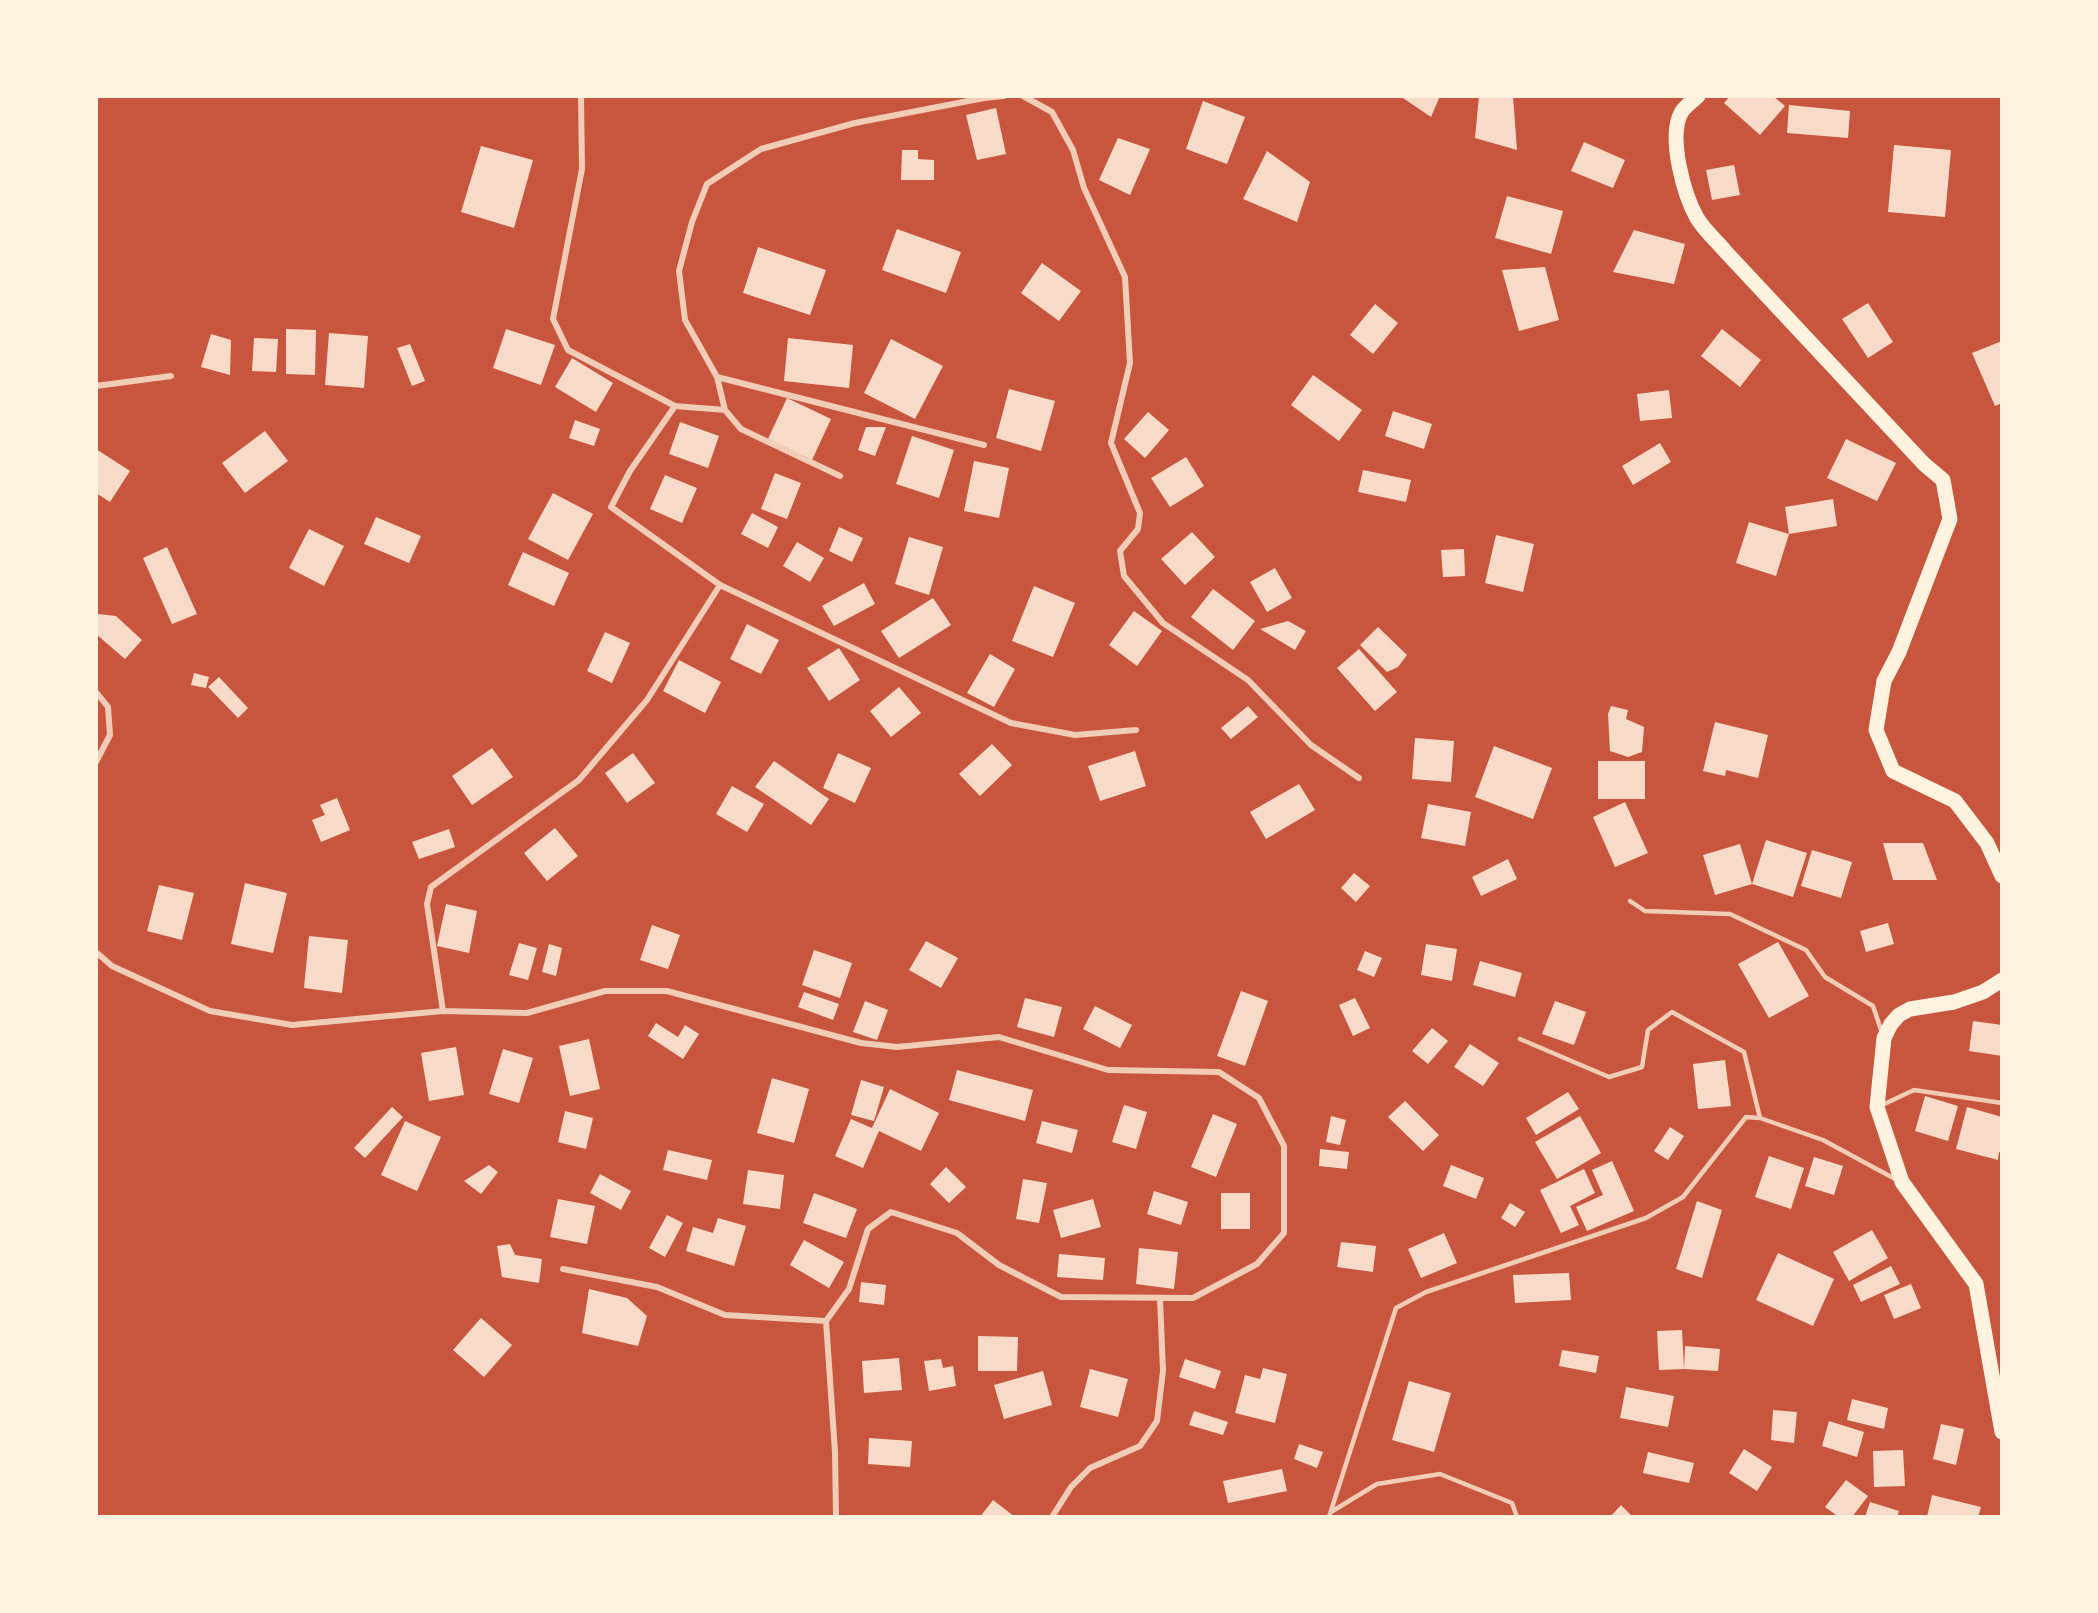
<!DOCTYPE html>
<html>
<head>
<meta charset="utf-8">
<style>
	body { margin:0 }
	#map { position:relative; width:2098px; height:1613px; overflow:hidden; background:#c8553d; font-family:Jost,sans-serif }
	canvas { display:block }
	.frame { position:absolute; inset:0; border:98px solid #fff3e0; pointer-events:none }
</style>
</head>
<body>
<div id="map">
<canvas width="2098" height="1613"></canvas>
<div class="frame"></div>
</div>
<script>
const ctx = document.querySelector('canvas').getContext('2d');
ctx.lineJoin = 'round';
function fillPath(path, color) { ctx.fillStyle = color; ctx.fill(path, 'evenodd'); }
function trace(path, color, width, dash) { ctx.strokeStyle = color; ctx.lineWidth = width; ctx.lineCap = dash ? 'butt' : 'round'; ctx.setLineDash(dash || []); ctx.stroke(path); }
fillPath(new Path2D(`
	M1400,96H1440L1431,117Z
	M1479,96H1513L1517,150L1475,138Z
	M1730,96H1773L1785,106L1760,135L1724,103Z
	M1203,101L1245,117L1227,164L1186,149Z
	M1789,105L1850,111L1848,138L1787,133Z
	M996,108L1006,154L977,160L966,115Z
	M1118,138L1150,149L1130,195L1099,180Z
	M1584,142L1625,160L1613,188L1571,171Z
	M1894,145L1951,150L1945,217L1888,212Z
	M481,146L533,160L514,228L461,212Z
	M902,150H918V159L934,160V180H901Z
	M1267,151L1310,182L1297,222L1243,199Z
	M1734,165L1740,195L1712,200L1706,170Z
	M1507,196L1563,211L1551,254L1495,238Z
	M897,229L961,252L946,293L882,270Z
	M1634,230L1685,244L1674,284L1613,272Z
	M758,247L826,270L810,315L743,293Z
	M1042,263L1081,291L1059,321L1021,293Z
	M1545,267L1559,320L1519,331L1502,270Z
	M1868,303L1893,342L1868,358L1842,319Z
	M1375,304L1398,323L1373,354L1350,335Z
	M286,329L316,330L315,375L286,374Z
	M506,329L555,345L541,385L493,368Z
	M1722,329L1761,360L1740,387L1701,356Z
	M329,333L368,336L364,388L325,385Z
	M211,334L231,340L230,375L201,367Z
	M254,338L278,339L276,372L252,371Z
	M788,338L853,345L849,388L784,381Z
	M891,339L943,366L915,419L864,393Z
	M2002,341V403L1995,406L1972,353Z
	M410,344L425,381L412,386L397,348Z
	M572,358L613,383L596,412L555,387Z
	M1313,375L1362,410L1339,441L1291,405Z
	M1009,389L1055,401L1041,451L996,438Z
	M1669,390L1672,418L1640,421L1637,394Z
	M787,398L831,419L812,460L768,439Z
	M1393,411L1432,424L1424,449L1385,436Z
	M1148,412L1169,430L1145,458L1124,439Z
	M575,420L600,429L594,446L569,438Z
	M680,422L719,436L708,468L669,454Z
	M866,427H886L875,456L858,450Z
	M265,431L288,461L245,493L222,463Z
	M912,436L954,450L939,498L896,484Z
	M1846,439L1896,463L1877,501L1827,478Z
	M1660,443L1671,462L1633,485L1622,466Z
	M96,449L130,471L110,502L96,493Z
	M1186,457L1204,486L1170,507L1151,478Z
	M974,461L1009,468L999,518L964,511Z
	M1363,470L1411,480L1406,502L1358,492Z
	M775,473L801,483L787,519L761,509Z
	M665,475L697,488L682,523L650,509Z
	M553,493L593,514L568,560L528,539Z
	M1833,499L1837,526L1789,534L1776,576L1736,563L1749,522L1789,534L1785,507Z
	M752,513L778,527L768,548L741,534Z
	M376,517L421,536L409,563L364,544Z
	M839,527L863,538L852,562L829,551Z
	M309,529L344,546L324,586L289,568Z
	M1192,532L1215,557L1185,585L1161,559Z
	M1496,535L1534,544L1523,592L1485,583Z
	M909,537L943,547L929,595L895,584Z
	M797,542L824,558L810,582L783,566Z
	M167,547L197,614L172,624L143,558Z
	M1464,549L1465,576L1443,577L1441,550Z
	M523,552L569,573L554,606L508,585Z
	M1275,568L1292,598L1267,612L1250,582Z
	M864,583L875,604L834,626L822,606Z
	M1034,586L1075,603L1053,657L1012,641Z
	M1213,589L1255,621L1233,650L1191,617Z
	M933,598L951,625L899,658L881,631Z
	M1134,611L1162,631L1137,666L1109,645Z
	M98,614L116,616L142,640L125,659L96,634V616Z
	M1288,621L1306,631L1295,650L1260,629Z
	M747,624L779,640L761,674L730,659Z
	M1378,627L1407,655L1398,667L1387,672L1360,645Z
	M605,632L630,643L612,683L587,671Z
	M839,648L860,680L829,701L807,668Z
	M1359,649L1397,692L1375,711L1337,668Z
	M990,654L1015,669L994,707L967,693Z
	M679,660L721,682L705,713L663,691Z
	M194,673L209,677L206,688L191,685Z
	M219,677L248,708L238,718L208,687Z
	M899,687L921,713L891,737L870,711Z
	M1248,706L1258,717L1231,739L1221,728Z
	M1611,706L1628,710L1626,719L1644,727L1642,752L1628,757L1610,751L1608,714Z
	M1715,722L1768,735L1758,778L1726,770L1725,776L1703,771Z
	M1415,738L1454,741L1451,782L1412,779Z
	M992,744L1012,765L980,796L959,774Z
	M1494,746L1552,768L1533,819L1475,797Z
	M492,748L513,777L472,805L452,776Z
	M1135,751L1146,786L1100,801L1088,766Z
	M633,753L655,783L627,803L605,773Z
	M838,753L871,768L855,803L823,788Z
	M774,761L829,799L811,825L755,787Z
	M1598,761H1645V799H1598Z
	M1299,784L1315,810L1266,839L1250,812Z
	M732,786L764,804L747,832L716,814Z
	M337,798L350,830L321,842L312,820L325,815L320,805Z
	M1625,802L1648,853L1615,867L1593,817Z
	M1428,804L1471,812L1465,846L1421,838Z
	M555,828L578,856L547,881L524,853Z
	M449,829L455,847L419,859L412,842Z
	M1766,840L1807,853L1793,897L1752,884Z
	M1883,843H1923L1937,880H1893Z
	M1740,844L1752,884L1715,895L1703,855Z
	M1812,850L1852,862L1841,898L1801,886Z
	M1508,859L1517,879L1481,896L1472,877Z
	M1354,873L1370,886L1356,902L1341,888Z
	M245,883L287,893L273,953L231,944Z
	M159,885L194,893L182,940L147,931Z
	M446,904L477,911L469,953L437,946Z
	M1888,923L1894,944L1866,952L1860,931Z
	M652,925L680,935L668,969L640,960Z
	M309,936L348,940L342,993L304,988Z
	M926,941L958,958L941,988L909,970Z
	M1778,942L1809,996L1769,1018L1738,964Z
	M519,943L537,948L528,980L509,975Z
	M549,944L562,948L556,976L542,972Z
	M1426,944L1457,949L1452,981L1421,975Z
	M814,950L852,963L840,998L802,985Z
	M1365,951L1382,958L1374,977L1357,970Z
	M1480,961L1522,973L1515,997L1473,985Z
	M1241,991L1268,1001L1245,1066L1217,1056Z
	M804,992L839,1004L833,1020L798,1007Z
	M1025,998L1062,1007L1054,1037L1017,1027Z
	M1355,998L1370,1028L1353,1036L1339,1005Z
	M865,1001L888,1010L877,1040L853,1032Z
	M1555,1001L1586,1012L1574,1045L1542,1034Z
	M1095,1006L1132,1025L1120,1048L1083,1029Z
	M1973,1021L2002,1025V1056L1969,1051Z
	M656,1023L678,1037L685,1025L699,1034L683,1059L648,1036Z
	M1432,1028L1448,1041L1428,1064L1412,1051Z
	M589,1039L600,1089L570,1096L559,1046Z
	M1470,1044L1499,1063L1483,1086L1454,1067Z
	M456,1047L464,1095L429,1101L421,1053Z
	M503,1049L533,1058L519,1103L489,1094Z
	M1725,1060L1731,1106L1698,1109L1693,1064Z
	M957,1070L1033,1090L1025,1121L949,1100Z
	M772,1078L809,1089L794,1143L757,1133Z
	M861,1080L884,1087L874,1121L851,1115Z
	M890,1089L939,1113L921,1151L879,1131L863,1168L835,1156L851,1119L872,1128Z
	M1568,1092L1579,1109L1536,1135L1526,1118Z
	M1925,1096L1958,1106L1948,1141L1915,1131Z
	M1405,1101L1439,1135L1423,1151L1388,1117Z
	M1124,1105L1147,1112L1136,1149L1112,1142Z
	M392,1107L403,1117L365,1158L354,1148Z
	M1967,1107L2002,1117V1153L1999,1152L1998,1160L1956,1149Z
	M565,1111L593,1118L586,1149L558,1142Z
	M1213,1114L1237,1124L1216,1177L1191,1167Z
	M1331,1116L1346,1120L1340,1145L1326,1142Z
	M1580,1116L1601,1153L1557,1179L1535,1142Z
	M405,1121L441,1137L417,1191L381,1175Z
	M1042,1121L1078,1130L1072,1153L1036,1143Z
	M1670,1127L1684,1136L1668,1160L1654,1151Z
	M1320,1149L1349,1152L1347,1169L1319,1166Z
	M668,1150L712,1160L707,1180L663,1170Z
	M1769,1156L1804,1168L1791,1209L1755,1197Z
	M1814,1157L1843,1166L1834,1195L1805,1186Z
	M1612,1161L1634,1211L1587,1231L1576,1207L1603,1195L1592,1170Z
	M489,1165L498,1172L481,1194L464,1181Z
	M1451,1165L1484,1178L1476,1199L1443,1186Z
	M946,1167L966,1187L949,1203L930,1184Z
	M1584,1169L1595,1193L1570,1206L1579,1225L1561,1233L1540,1190Z
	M748,1170L784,1175L780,1209L743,1204Z
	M600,1174L631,1191L621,1210L590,1193Z
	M1023,1179L1047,1183L1039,1223L1016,1219Z
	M1154,1191L1188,1202L1181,1225L1147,1214Z
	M814,1193L857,1209L846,1238L803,1223Z
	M1221,1193H1250V1229H1221Z
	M558,1199L595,1206L587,1244L550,1237Z
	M1093,1199L1101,1227L1061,1238L1053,1210Z
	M1697,1201L1722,1210L1702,1278L1676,1269Z
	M1510,1203L1525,1212L1515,1227L1501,1218Z
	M667,1215L683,1223L665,1257L649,1248Z
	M718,1218L746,1226L734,1266L686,1251L693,1227L713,1233Z
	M1872,1230L1888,1258L1849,1281L1833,1252Z
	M1444,1233L1457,1263L1421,1278L1408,1249Z
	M804,1240L844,1262L829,1288L790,1265Z
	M1341,1242L1376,1246L1373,1272L1337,1267Z
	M510,1244L515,1255L542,1259L539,1283L502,1277L497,1246Z
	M1139,1248L1178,1252L1174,1289L1136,1284Z
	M1778,1253L1834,1279L1813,1326L1756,1300Z
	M1059,1254L1105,1258L1103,1280L1057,1277Z
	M1891,1266L1900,1284L1861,1302L1853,1285Z
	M1569,1273L1571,1300L1515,1303L1513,1275Z
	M861,1282L886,1285L884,1305L859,1302Z
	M1911,1284L1921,1308L1894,1319L1884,1295Z
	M589,1289L627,1298L647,1316L638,1346L582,1333Z
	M481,1318L512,1345L484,1377L453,1350Z
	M1682,1330L1684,1369L1659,1370L1657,1331Z
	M978,1336L1018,1337L1017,1371H978Z
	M1685,1346L1720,1349L1718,1371L1684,1369Z
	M1562,1350L1599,1356L1596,1373L1559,1366Z
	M899,1358L902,1390L864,1393L862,1361Z
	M941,1359L943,1368L953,1366L956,1386L929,1391L924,1361Z
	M1185,1359L1221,1371L1215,1389L1179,1377Z
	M1263,1368L1287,1374L1275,1423L1235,1413L1245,1375L1260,1379Z
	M1090,1369L1128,1379L1118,1417L1080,1407Z
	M1043,1371L1052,1405L1004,1419L994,1385Z
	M1409,1381L1451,1393L1434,1452L1392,1440Z
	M1626,1387L1674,1396L1668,1427L1620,1418Z
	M1852,1399L1888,1408L1884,1429L1847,1420Z
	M1773,1410L1797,1412L1794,1443L1771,1440Z
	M1194,1411L1228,1422L1223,1435L1189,1425Z
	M1829,1421L1864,1432L1857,1457L1822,1446Z
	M1941,1424L1964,1429L1956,1465L1933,1459Z
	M869,1438L912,1441L910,1467L868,1464Z
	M1299,1444L1323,1452L1317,1468L1294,1459Z
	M1744,1449L1772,1467L1757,1491L1729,1473Z
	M1903,1450L1905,1486L1874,1487L1873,1451Z
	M1648,1452L1694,1463L1689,1483L1643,1473Z
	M1282,1469L1287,1491L1228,1503L1223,1481Z
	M1846,1480L1868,1496L1852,1517H1839L1825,1507Z
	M1932,1495L1981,1507L1978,1517H1927Z
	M993,1500L1015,1517H980Z
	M1870,1502L1899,1511L1897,1517H1865Z
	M1621,1505L1633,1517H1610Z`), '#f7dbc8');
trace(new Path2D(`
	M1630,901L1645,911L1730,914L1806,950L1825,977L1873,1006L1882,1033
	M1520,1039L1609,1077L1642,1067L1648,1030L1672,1012L1744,1052L1760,1118
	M1880,1106L1914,1090L2002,1103
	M1331,1512L1377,1484L1440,1474L1512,1503L1517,1517
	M1329,1517L1396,1308L1426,1292L1646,1218L1683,1197L1746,1117L1760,1118L1823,1140L1897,1180`), '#f1ccb7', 4.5);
trace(new Path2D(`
	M581,96L582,169L553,319L568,350L675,406L725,410L717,377L685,320L679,271L692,222L707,184L761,149L855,123L984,98L1004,96
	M1023,96L1052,112L1073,150L1084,188L1125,277L1130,363L1111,443L1140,513L1138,529L1120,551L1124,576L1163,623L1248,680L1311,745L1359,778
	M717,377L984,445
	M96,386L171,376
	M675,406L630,471L611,507L720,585L1011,723L1075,735L1136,730
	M725,410L741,429L840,476
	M96,692L108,707L110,735L96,762
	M96,952L112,966L210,1011L292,1025L443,1011L527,1013L605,991H667L861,1043L897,1047L999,1037L1108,1070L1219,1072L1259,1098L1284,1146V1233L1257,1264L1193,1298L1061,1297L999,1265L957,1233L891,1212L868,1229L849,1289L826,1321L725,1315L657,1287L563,1269
	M443,1011L427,904L431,887L579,780L647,700L720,585
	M826,1321L835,1452L836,1517
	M1052,1517L1071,1487L1090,1468L1140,1446L1157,1421L1163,1371L1160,1298`), '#f1ccb7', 6);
trace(new Path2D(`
	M1698,96C1693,101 1684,107 1681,113C1668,138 1684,195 1697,218C1704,230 1716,240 1725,251L1924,464L1943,480L1950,519L1899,652L1884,681L1876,730L1893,771L1955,801L1987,843L2002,876
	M2002,980L1983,992L1954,1002L1910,1009L1899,1015L1891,1024L1884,1038L1877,1107L1902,1182L1976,1284L2002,1432`), '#fff3e0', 15);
</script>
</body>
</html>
